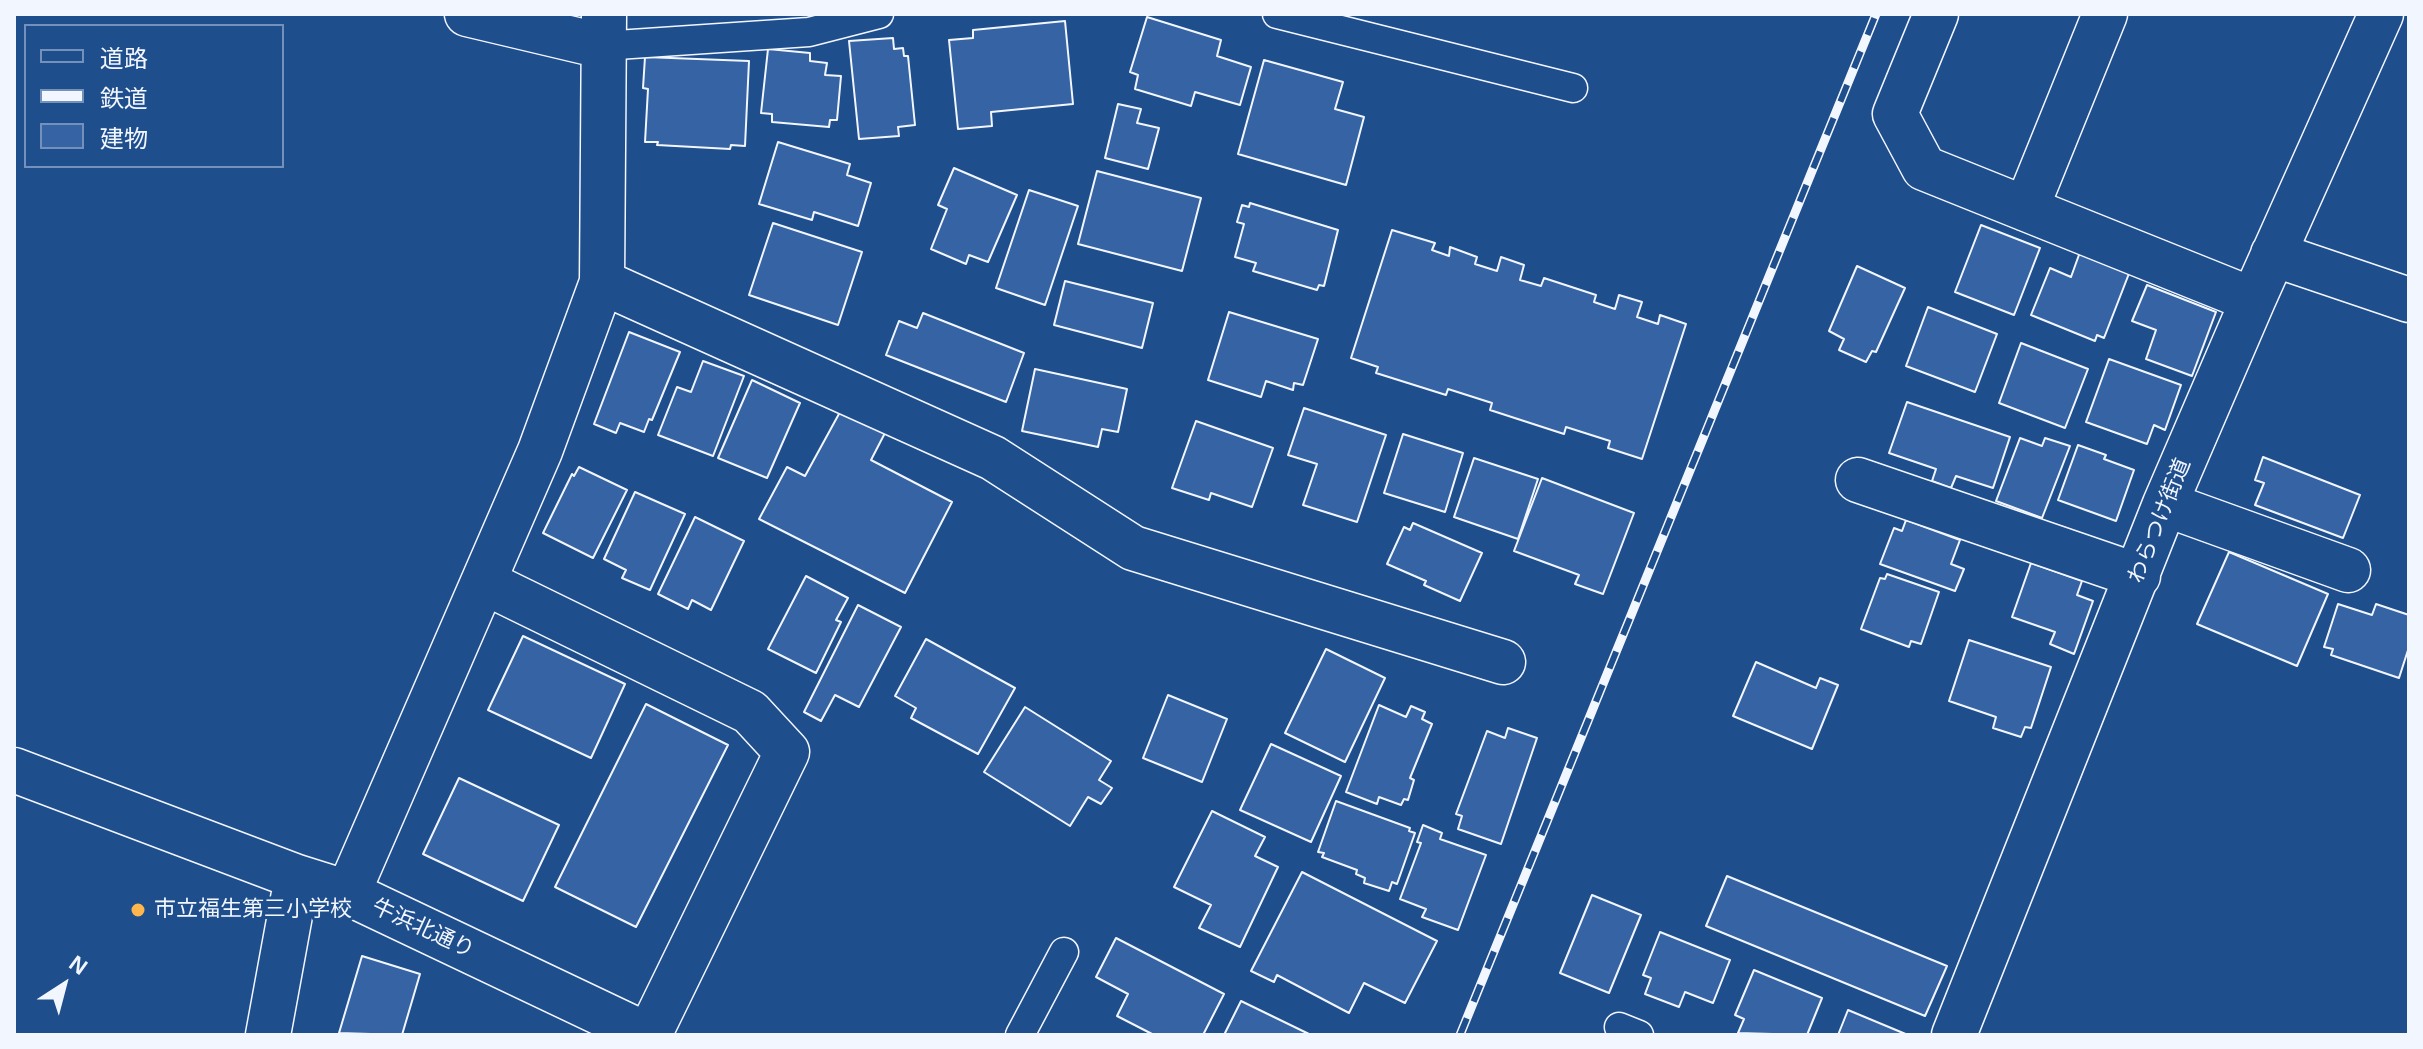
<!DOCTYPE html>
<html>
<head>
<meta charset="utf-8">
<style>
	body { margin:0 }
	#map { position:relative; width:2423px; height:1049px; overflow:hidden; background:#1f4e8c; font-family:Arial,"Noto Sans JP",sans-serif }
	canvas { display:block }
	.frame { position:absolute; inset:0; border:16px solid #f2f6ff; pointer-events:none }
	.legend { position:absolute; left:24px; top:24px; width:260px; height:144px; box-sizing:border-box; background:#1f4e8c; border:2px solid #7391ba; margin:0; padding:10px 14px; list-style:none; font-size:24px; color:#f2f6ff }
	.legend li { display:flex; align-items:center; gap:16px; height:40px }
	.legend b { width:40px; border:2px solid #7391ba }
	.north { position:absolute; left:24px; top:945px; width:80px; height:80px; -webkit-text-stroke:6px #1f4e8c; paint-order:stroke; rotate:36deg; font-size:22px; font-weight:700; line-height:32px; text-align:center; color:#f2f6ff }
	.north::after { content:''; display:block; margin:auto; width:28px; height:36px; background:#f2f6ff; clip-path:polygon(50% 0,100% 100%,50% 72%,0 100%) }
</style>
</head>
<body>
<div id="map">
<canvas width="2423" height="1049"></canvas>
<div class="frame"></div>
<ul class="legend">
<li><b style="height:10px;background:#1f4e8c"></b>道路</li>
<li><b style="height:10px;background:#f2f6ff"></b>鉄道</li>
<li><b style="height:22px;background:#3563a3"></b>建物</li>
</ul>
<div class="north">N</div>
</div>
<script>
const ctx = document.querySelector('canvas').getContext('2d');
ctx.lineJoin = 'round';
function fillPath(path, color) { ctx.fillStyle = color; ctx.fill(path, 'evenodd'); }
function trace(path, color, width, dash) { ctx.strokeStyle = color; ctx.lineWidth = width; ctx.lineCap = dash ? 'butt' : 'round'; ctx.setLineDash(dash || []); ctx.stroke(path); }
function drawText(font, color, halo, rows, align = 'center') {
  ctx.font = font + ' Arial,"Noto Sans JP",sans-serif'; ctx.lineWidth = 6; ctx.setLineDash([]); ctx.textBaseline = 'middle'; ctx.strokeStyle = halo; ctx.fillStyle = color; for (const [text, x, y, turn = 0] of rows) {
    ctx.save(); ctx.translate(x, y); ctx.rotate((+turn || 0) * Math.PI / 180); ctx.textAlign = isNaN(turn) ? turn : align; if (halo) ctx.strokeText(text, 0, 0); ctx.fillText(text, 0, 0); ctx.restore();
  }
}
const building = new Path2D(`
	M1147,17L1221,40L1217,56L1251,67L1240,105L1195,92L1191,106L1135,89L1138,75L1130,72Z
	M1065,21L1073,104L991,112L992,126L958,129L949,40L973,38V30Z
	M893,38L894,49L903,48L904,56H908L915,125L898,127L899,136L859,139L849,41Z
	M768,49L810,53V61L827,63L825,75L841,76L837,120H830L829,127L772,122V114L761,113Z
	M645,57L749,61L745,146L731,145L730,149L657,145L658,142H645L648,89L643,88Z
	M1264,60L1343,82L1335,109L1364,117L1346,185L1238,154Z
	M1118,104L1141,109L1137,123L1159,128L1148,169L1105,158Z
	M778,142L850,164L847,175L871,183L858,226L814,212L812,220L759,204Z
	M954,168L1017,195L988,262L969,255L966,264L931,249L947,209L938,205Z
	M1097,171L1201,198L1182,271L1078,244Z
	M1029,190L1078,206L1045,305L996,288Z
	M1250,203L1338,230L1324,286L1319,285L1317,290L1253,271L1256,263L1235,257L1244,224L1237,222L1242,205L1249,207Z
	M773,223L862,252L838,325L749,295Z
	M1981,225L2040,248L2014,315L1955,292Z
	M1392,230L1435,243L1432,250L1449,256L1450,247L1477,257L1475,264L1497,271L1501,257L1524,265L1520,280L1541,286L1544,278L1596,295L1594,302L1615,309L1619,295L1642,302L1637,317L1658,324L1660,315L1686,324L1642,459L1608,448L1610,441L1566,427L1564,434L1490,410L1492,403L1448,389L1446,395L1376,373L1378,367L1351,358Z
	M2080,252L2130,271L2104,338L2097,335L2095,341L2031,315L2050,268L2071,277Z
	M1857,266L1905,288L1876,352L1872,351L1866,362L1839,350L1844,339L1829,331Z
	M1065,281L1153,303L1142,348L1054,325Z
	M2147,285L2216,312L2192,376L2146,359L2156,330L2132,321Z
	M1928,307L1997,334L1975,392L1906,366Z
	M1229,312L1318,339L1303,385L1294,383L1293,390L1266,381L1261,397L1208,380Z
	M923,313L1024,353L1006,402L886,355L899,321L917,328Z
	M629,332L680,352L652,420L649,419L644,432L620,423L616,433L594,424Z
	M2021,343L2088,369L2065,428L1999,403Z
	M2109,359L2181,385L2165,430L2154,425L2147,444L2086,422Z
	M703,361L744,376L713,456L658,435L677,387L691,392Z
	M1035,369L1127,389L1118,432L1102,429L1098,447L1022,431Z
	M752,380L800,403L767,478L718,458Z
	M1907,402L2010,437L1993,488L1956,476L1951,488L1932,481L1936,469L1889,453Z
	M1304,408L1386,435L1357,522L1303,505L1317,464L1288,455Z
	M840,412L850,418L853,412L886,431L871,460L952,502L905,593L759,519L787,467L805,476Z
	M1196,421L1273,448L1252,507L1211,493L1209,500L1172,488Z
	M1403,434L1463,453L1445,512L1384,493Z
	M2020,438L2042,446L2045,438L2070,446L2042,518L1996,501Z
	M2078,445L2106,455L2104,459L2134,470L2116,521L2058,500Z
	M2263,457L2360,495L2343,538L2255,505L2264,483L2255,480Z
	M1474,458L1538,479L1518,539L1454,517Z
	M579,467L627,490L593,558L543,533L572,474L574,476Z
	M1542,478L1634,513L1603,594L1575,584L1579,575L1514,551Z
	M635,492L685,514L650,590L622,578L626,570L604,559Z
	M695,517L744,541L711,610L692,600L688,609L658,594Z
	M1906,520L1960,540L1951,564L1964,569L1955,591L1880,564L1894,528L1902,531Z
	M1413,523L1482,553L1460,601L1424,585L1426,581L1387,564L1404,527L1410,530Z
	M2229,552L2328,594L2297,666L2197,624Z
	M2031,563L2082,581L2077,595L2093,601L2074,654L2050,644L2055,632L2012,617Z
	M1887,574L1939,592L1921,644L1911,641L1909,647L1861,629L1880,578L1885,579Z
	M806,576L848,598L836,620L841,622L816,673L768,649Z
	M2338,604L2372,615L2376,604L2409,615V647L2399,678L2331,655L2333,649L2324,647Z
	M858,605L901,627L859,707L835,695L821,721L804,712Z
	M523,636L625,684L591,758L488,710Z
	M926,639L1015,688L978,754L911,718L916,708L895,696Z
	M1969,640L2051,667L2031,728L2025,727L2021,737L1993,728L1996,717L1949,701Z
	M1326,649L1385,678L1345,762L1285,733Z
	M1756,662L1816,688L1820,678L1838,685L1812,749L1733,716Z
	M1168,695L1227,719L1202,782L1143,758Z
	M646,704L728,745L636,927L555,887Z
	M1379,705L1406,717L1411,706L1425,712L1422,719L1432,724L1410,778L1414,780L1408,800L1404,799L1401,805L1379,797L1377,804L1346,792Z
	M1025,707L1111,761L1099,780L1112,788L1101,804L1088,797L1070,826L984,772Z
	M1508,728L1537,738L1501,844L1458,829L1462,816L1456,814L1487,731L1505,738Z
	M1271,744L1341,776L1311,842L1240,810Z
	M459,778L559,825L523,901L423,854Z
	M1336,801L1410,828L1409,831L1415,833L1397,884L1392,882L1389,891L1364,883L1365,878L1356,874L1357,870L1322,857L1324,853L1318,852Z
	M1212,811L1265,837L1255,856L1278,867L1240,947L1199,928L1211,905L1174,887Z
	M1423,825L1442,833L1440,839L1486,855L1458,930L1422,917L1426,909L1400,899L1421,843L1417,842Z
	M1302,872L1437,941L1405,1003L1364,983L1349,1013L1277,975L1274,982L1251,971Z
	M1727,876L1947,966L1925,1016L1706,926Z
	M1592,895L1641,915L1609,993L1560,973Z
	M1660,932L1730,960L1713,1003L1685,992L1679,1007L1645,994L1651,978L1643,975Z
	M1116,938L1224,994L1203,1035H1154L1117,1016L1128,994L1096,977Z
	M362,956L420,974L402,1035L339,1033Z
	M1754,970L1822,998L1807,1035L1738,1033L1744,1019L1735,1015Z
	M1241,1001L1311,1035H1224Z
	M1848,1010L1908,1035H1838Z`);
fillPath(building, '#3563a3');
trace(building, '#f2f6ff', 2);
const lane = new Path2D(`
	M1277,14L1573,88
	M602,46L809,32L879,14
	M1619,1027L1639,1035
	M1020,1035L1064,952`);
const street = new Path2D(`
	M467,14L602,46
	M1936,14L1895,114L1924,168L2253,300
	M2026,209L2105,14
	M2273,254L2409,300
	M602,282L993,458L1133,548L1503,662
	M1858,480L2138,576
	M2165,504L2348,570
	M484,582L750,712L787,752L649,1035
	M14,770L297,877L348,893L647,1035
	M348,893L540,451L602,282L604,14
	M268,1035L297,877
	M1954,1035L2165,504L2253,300L2381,14`);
trace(lane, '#f2f6ff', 31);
trace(street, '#f2f6ff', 47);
trace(lane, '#1f4e8c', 28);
trace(street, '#1f4e8c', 44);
const rail = new Path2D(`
	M1460,1035L1876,14`);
trace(rail, '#f2f6ff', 9);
trace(rail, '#1f4e8c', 6, [18]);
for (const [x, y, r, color] of [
	[138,910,8,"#ffb74d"]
]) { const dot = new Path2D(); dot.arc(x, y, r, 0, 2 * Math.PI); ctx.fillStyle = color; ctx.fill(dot); trace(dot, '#1f4e8c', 3); }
drawText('22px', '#f2f6ff', '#1f4e8c', [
	["わらつけ街道",2160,521,-68],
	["牛浜北通り",423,929,25]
]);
drawText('22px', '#f2f6ff', '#1f4e8c', [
	["市立福生第三小学校",154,910]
], 'left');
</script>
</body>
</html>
